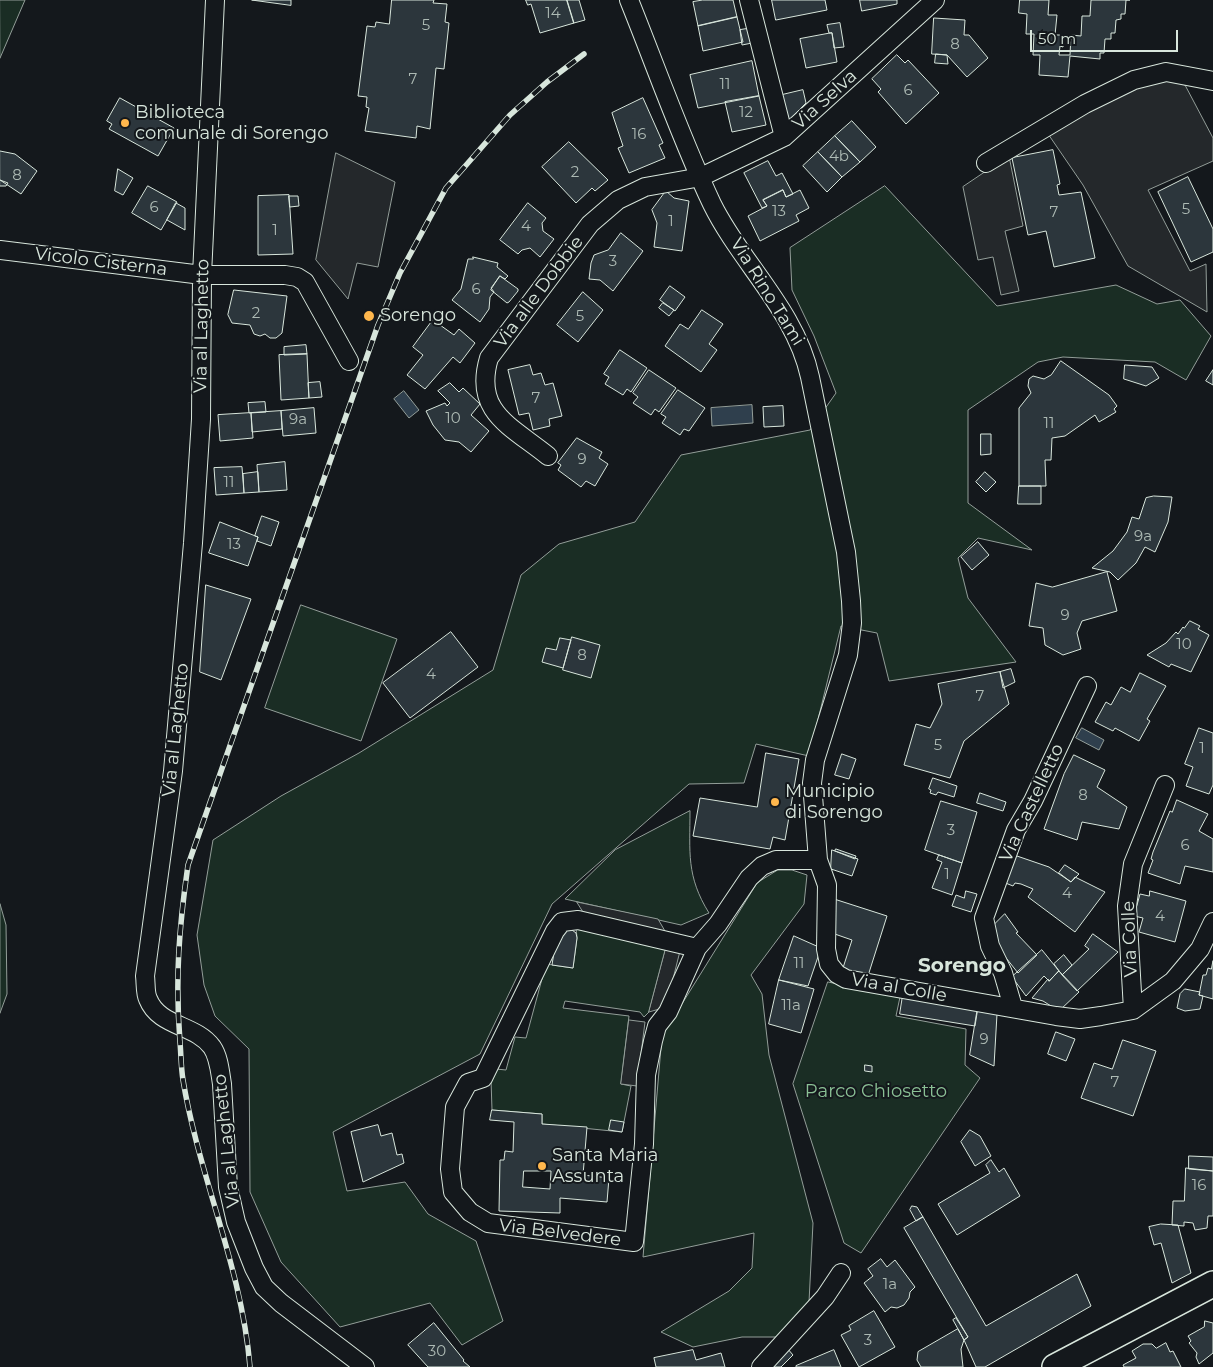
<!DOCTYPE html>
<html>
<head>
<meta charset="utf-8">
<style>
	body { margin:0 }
	#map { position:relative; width:1213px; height:1367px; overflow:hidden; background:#14181c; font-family:Montserrat,sans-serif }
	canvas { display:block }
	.scale { position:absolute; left:1030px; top:30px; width:148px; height:22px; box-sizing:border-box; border:2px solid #d8e6dc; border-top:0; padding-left:6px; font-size:15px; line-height:18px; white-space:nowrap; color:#d8e6dc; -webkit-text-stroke:4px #14181c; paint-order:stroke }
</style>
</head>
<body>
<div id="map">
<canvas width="1213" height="1367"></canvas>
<div class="scale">50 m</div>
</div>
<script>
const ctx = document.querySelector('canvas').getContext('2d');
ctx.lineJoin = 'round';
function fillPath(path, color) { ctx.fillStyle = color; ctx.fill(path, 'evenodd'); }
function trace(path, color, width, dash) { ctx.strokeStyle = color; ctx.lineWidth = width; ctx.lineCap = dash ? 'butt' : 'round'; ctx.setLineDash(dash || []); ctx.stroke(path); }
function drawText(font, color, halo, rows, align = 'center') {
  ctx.font = font + ' Montserrat,sans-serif'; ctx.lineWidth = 4; ctx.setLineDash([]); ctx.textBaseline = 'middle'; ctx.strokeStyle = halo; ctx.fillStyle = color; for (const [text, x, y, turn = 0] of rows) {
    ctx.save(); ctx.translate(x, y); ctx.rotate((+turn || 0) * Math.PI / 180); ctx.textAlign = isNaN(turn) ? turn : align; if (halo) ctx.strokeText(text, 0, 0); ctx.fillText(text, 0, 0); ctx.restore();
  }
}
const green = new Path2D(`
	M0,0H25L0,58Z
	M885,186L997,306L1116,285L1157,304L1180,300L1211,336L1186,380L1155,362L1063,357L1038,362L968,410V503L1032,550L978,538L958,558L968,598L1016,662L889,681L877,633L841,626L809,756L756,744L744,783L689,784L552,904L480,1054L333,1132L347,1191L405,1182L428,1214L476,1241L503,1321L462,1345L430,1303L340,1327L281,1262L250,1192L249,1049L215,1016L204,985L197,935L213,840L281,796L359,753L493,670L521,575L559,544L635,522L681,455L810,430L836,393L814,336L792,290L790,248Z
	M301,605L397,639L361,741L265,708Z
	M690,811C690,852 686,876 709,913L681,925L565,899L615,850Z
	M778,870H792L807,875L804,904L751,975L762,994L769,1055L813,1223L809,1302L782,1337H742L693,1347L661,1332L729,1291L752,1268L754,1233L643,1257L662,1036L757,883Z
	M0,904L6,925L7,994L0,1013Z
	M576,925L666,948L649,1012L644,1017L640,1012L565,1001L563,1008L629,1016L621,1084L631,1086L622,1132L542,1124V1114L492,1110L491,1080L496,1069L506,1070L515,1037L526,1038L546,964L573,968L577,938Z
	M828,982L900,997L896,1016L966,1029L965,1065L980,1078L861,1253L844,1243L793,1084Z`);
fillPath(green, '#1a2d24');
trace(green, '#939e99', 1);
const parking = new Path2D(`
	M1153,74L1185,85L1213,138V161L1148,190L1190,271L1206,264L1207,312L1128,266L1083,185L1044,128Z
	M336,153L395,182L378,267L357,263L348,299L316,260Z
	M1009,156L1023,226L1005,231L1019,291L1001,295L993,257L978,260L963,187Z
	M577,902L658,919L669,938L587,918Z
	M666,948L680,951L666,1007L649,1012Z
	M629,1020L645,1022L637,1086L621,1084Z`);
fillPath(parking, '#24282b');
trace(parking, '#939e99', 1);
const water = new Path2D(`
	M404,391L419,410L409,418L394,399Z
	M752,405L753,423L712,426L711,408Z
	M1082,728L1104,740L1099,750L1076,738Z`);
fillPath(water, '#2f3f4d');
trace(water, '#939e99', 1);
const building = new Path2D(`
	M252,0H291V5Z
	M392,0H434L433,3L447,4L445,22L449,23L444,69L436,68L430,129L417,126L416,138L365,131L369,108L366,107L367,97L358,96L367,26L375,27L376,22L389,24Z
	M526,0H567L574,23L540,33L531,4L528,5Z
	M567,0H579L585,20L574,23Z
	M703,0H733L737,17L698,26L693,2Z
	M772,0H825L827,10L776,20Z
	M860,0H897V4L862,11Z
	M1020,0H1049L1048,15H1057L1055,35H1064L1063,47L1060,46L1059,55H1070L1071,35L1081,36L1082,16H1090L1091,0H1130H1126L1125,14H1121V19L1116,20L1115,33H1111V39H1105L1104,53H1100V59L1070,56L1068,77L1039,75L1040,55H1033L1034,34H1026L1027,14L1019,13Z
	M737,17L743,42L703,51L698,26Z
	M934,18L965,20L964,35H969L988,58L967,77L947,55L932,54Z
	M840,23L844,47L834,48L832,33H829L827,25Z
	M753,28L757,42L742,45L740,30Z
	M832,33L837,62L806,68L800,39Z
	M936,54L947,55L948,64L935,63Z
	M897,55L905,63L908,60L939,93L906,124L878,92L881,89L872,79Z
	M752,61L759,96L698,108L690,75Z
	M803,90L806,103L789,120L782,95Z
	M759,96L766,125L732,132L725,102Z
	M120,98L174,128L158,156L109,129L112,124L107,121Z
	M643,98L663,143L659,145L665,158L629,173L618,148L623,146L612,113Z
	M852,121L876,147L860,162L835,136Z
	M835,136L860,162L842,177L818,152Z
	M569,142L608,180L595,191L592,188L576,203L542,167Z
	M1053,150L1060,184L1057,185L1059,195L1081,192L1095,258L1054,267L1046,231L1028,235L1012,158Z
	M0,151L15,154L37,171L21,194L0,180Z
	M818,152L842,177L827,192L803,166Z
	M768,161L776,176L782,173L793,194L786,197L783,190L763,200L767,206L762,208L744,173Z
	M118,169L133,178L123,195L115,191Z
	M1188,177L1213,229V252L1191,262L1158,192Z
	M0,180L8,183L6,186H0Z
	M148,186L177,202L161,230L132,213Z
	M783,190L786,197L800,190L809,208L796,215L799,221L760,241L748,216L767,206L763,200Z
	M666,191L674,198L689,201L682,251L654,247L657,223L652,210Z
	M289,195L293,254L258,255V196Z
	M289,196H298L299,206L290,207Z
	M176,203L185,208V230L167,220Z
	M528,203L546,218L542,223L543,231L554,239L540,257L530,248L522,250L518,254L500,240Z
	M621,233L643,251L613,291L600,280L589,279L591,263L594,255L608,250Z
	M473,257L498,263L497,267L508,276L505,279L500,276L491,288L494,292L490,297L489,309L480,322L452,300L461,289L468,259H473Z
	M500,276L518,289V291L509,302L507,303L491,290Z
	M670,286L685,297L675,311L660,300Z
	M234,290L287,296L282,333L276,338H270L265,334L260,336L254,334L250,325L232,323L228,315Z
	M583,292L603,310L578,342L557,325Z
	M663,303L674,310L669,316L659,308Z
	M702,310L723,324L709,344L717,350L701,372L665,346L680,324L688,329Z
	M433,320L454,335L459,329L475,343L460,363L453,357L425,389L407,375L423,355L413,347Z
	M306,345L307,354L284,355V347Z
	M620,350L647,368L631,392L627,389L623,395L605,384L609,377L604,374Z
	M307,354L309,398L281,400L279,355Z
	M1061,361L1109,395L1117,406L1114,409L1116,412L1099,422L1095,415L1065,436L1052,438L1051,460H1045L1046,486H1019V408L1031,393L1028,386L1029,379L1033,376L1044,379L1051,375Z
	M530,365L533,375L541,373L545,385L553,383L562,416L549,419L550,426L533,430L529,413L519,415L508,370Z
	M1125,365L1152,367L1159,378L1146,386L1124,379Z
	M649,370L676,388L659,412L655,409L651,415L633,403L638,397L633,393Z
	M1213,370V385L1206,381Z
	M320,382L322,397L309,398L308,383Z
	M450,383L459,392L463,388L480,404L471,415L489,431L471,452L459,442L445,440L433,425L426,411L445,403L447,406L450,403L438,391Z
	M678,390L705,408L689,431L684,429L680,435L662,423L666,417L661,414Z
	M265,402L266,412L249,413L248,403Z
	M783,406L784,426L764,427L763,407Z
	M314,408L316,433L283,436L281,411Z
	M281,411L282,429L252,432L251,413Z
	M251,413L253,438L220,441L218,415Z
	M981,434H991V454L981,455Z
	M577,438L602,452L599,458L608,464L595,486L586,481L581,487L558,470L561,465L558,463Z
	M285,462L287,490L259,492L257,465Z
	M242,467L244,493L216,495L214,468Z
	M258,472L259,492L244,493L243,474Z
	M985,472L996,482L986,492L976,482Z
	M1019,486H1041V504H1018Z
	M1154,496L1172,497L1168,522L1155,552L1145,547L1136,563L1118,580L1110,572L1092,568L1113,551L1127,532L1132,517L1139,519L1146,498Z
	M262,516L279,522L271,546L257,541L258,537L255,536Z
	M220,522L258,537L248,566L209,553Z
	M978,542L989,555L972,570L961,557Z
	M1107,572L1117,611L1082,621L1077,633L1081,649L1063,655L1045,645L1043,628L1029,626L1036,583L1052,587Z
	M206,585L251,599L221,680L200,672Z
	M1190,621L1200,626L1198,629L1209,635L1191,672L1171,664L1169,667L1147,655L1166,643L1176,632L1178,634L1183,627L1184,628Z
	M451,632L478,667L410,718L383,683Z
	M572,637L600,645L591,678L563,670Z
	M560,638L571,640L563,668L542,662L546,648L556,650Z
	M1011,669L1015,682L1003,688L1000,672Z
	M1000,672L1009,704L964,741L950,778L904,765L916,724L930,728L942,704L938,684Z
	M1140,673L1166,686L1147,719L1150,721L1139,741L1115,728L1113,731L1095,722L1106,702L1111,705L1121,687L1130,692Z
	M1199,728L1213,733V785L1209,794L1186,786L1193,767L1185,764Z
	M766,753L799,759L785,840L773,837L770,849L693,836L700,798L757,807Z
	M842,754L856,759L849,779L835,775Z
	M1074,755L1105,770L1097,787L1127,807L1119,829L1082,822L1077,840L1044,829L1064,774Z
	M933,778L957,786L954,797L938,792L936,795L930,793L931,790L929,789Z
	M980,793L1006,802L1003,811L977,803Z
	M1177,800L1208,814L1199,831L1213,839V872L1185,866L1180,884L1148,873L1153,860L1151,859L1153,852L1170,811L1172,812Z
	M941,801L977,812L962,863L925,850Z
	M836,849L856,856L855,859L835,851Z
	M832,850L858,859L852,876L831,869Z
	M939,855L962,863L952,895L932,888L942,862L937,860Z
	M1014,855L1049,867L1071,882L1075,877L1105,892L1075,932L1028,897L1033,889L1021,884L1015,883L1013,886L1003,882Z
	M1065,865L1079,874L1071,882L1059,873Z
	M966,891L977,894L971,912L952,906L956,895L964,898Z
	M1150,891L1186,901L1175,942L1139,932L1143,918L1134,916L1140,894L1149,896Z
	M831,898L887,916L867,979L841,974L852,940L829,932Z
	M1005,914L1018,932L1016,933L1037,955L1018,973L999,949L992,927Z
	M568,927L576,933L577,938L573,968L552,965L557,933Z
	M1093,934L1118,952L1077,991L1062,975L1089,949L1085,946Z
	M794,936L821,948L808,986L779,980Z
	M1042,950L1059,971L1049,981L1044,976L1026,996L1012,977Z
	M1064,955L1072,965L1062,975L1054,964Z
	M1213,961V999L1199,995L1203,975H1206L1208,968L1211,969Z
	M1059,971L1079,992L1059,1011L1043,1001L1032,998L1048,979L1049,981Z
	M779,980L814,989L801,1033L769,1024Z
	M1185,989L1200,992L1199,995L1203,996L1200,1009L1185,1011L1177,1008L1180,994Z
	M903,995L978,1007L975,1026L900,1014Z
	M978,1007L997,1014L994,1066L970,1055Z
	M1056,1032L1075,1039L1066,1061L1048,1054Z
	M1123,1040L1156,1051L1133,1116L1081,1098L1094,1063L1112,1069Z
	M865,1065L872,1066V1072L865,1071Z
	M492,1110L542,1114V1124L587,1127L583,1175L609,1178L607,1202L560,1198V1213L499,1211L500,1160H504L505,1151L513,1152L514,1122L490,1120ZM524,1171H551L550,1189L523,1187Z
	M611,1120L624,1122L622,1132L609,1130Z
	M378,1125L381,1136L392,1133L397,1155L402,1154L404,1163L363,1182L351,1132Z
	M970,1130L980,1136L991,1156L975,1166L961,1142Z
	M1189,1156L1213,1157V1171L1189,1169Z
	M991,1160L999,1172L1004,1168L1020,1196L957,1235L938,1204L990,1173L986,1165Z
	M1186,1168L1213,1171V1216H1208L1207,1228L1195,1230L1193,1223L1184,1222V1226L1172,1225L1173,1201H1184Z
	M912,1206L917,1207L923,1217L916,1221L910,1210Z
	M923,1217L986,1326L1077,1274L1091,1306L985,1367H976L964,1340L968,1337L904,1228Z
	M1161,1224L1178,1225L1191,1273L1172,1283L1161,1243L1154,1245L1149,1227Z
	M881,1259L887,1267L895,1260L915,1287L910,1292L909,1298L904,1305L897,1308L891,1307L885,1312L864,1283L873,1276L868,1269Z
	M874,1311L895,1347L859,1367L841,1335L851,1330L849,1326Z
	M956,1318L968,1337L964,1340L953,1320Z
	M1205,1321L1213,1323V1353L1199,1364L1196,1357L1197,1353L1189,1343L1191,1341L1188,1336L1204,1327Z
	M434,1323L464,1360L463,1361L470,1367H428L408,1345Z
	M958,1329L964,1340L961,1349L963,1367H921L917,1360L918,1352Z
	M1166,1343L1170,1352L1173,1351L1181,1367H1124L1123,1365L1136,1358L1132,1351L1143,1344H1152L1156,1348Z
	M787,1348L793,1355L781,1367H774L772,1363Z
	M693,1350L696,1360L721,1353L725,1367H656L654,1358Z
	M834,1350L841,1367H796V1366Z`);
fillPath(building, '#2c363c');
trace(building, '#d8e6dc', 1);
const minor = new Path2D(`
	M215,0L202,275L201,419L193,543L173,771L145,976C146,983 145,993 148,999C159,1027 195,1024 212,1047C219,1057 220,1072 222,1084L228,1187L236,1222L254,1268L264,1287L281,1303L365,1367
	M629,0C656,67 681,139 712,204C741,263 796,311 810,377L846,552L851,601L852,623L848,655L815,760L812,783L818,860L827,885L826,949L829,964L837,974L846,979L1056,1016L1080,1019L1101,1016L1133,1010L1173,981L1200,949L1213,922
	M749,0L784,137
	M986,163L1085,104L1134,80L1166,72L1213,81
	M0,250L202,275H285L297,277L305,282L349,361
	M548,456C511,426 473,412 489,358L590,224L618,200L645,187L701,177L784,137L935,0
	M697,948L668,1012L657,1026L653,1041L646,1075L644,1144L634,1242L488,1223L470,1212L453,1192L450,1169L455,1107L468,1083L483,1078L555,931L562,922L578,920L697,948L718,924L749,878L762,866L776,860H818
	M1013,1007L1003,973L990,946L984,918L1016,830L1033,801L1087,686
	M1133,1010L1127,906L1133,864L1165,785
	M761,1367L825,1297L841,1273`);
const secondary = new Path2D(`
	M1055,1367L1213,1284`);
trace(minor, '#d8e6dc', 20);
trace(secondary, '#d8e6dc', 28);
trace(minor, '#14181c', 18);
trace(secondary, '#14181c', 25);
const rail = new Path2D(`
	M250,1367C242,1268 199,1177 183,1080C181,1068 181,1054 180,1042C175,979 179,927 188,865L378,325L400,273L446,188L510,115L547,82L584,54`);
trace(rail, '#d8e6dc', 5.5);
trace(rail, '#14181c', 4, [11]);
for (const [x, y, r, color] of [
	[125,123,5,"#ffb74d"],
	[369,316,6,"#ffb74d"],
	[775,802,5,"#ffb74d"],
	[542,1166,5,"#ffb74d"]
]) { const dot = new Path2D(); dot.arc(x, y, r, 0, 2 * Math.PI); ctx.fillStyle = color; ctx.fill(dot); trace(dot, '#14181c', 2); }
drawText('15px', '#adbab4', null, [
	["14",553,14],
	["5",426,26],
	["8",955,45],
	["7",413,80],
	["11",725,85],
	["6",908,91],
	["12",746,113],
	["16",639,135],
	["4b",839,157],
	["2",575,173],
	["8",17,176],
	["6",154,208],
	["5",1186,210],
	["13",779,212],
	["7",1054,213],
	["1",671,222],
	["4",526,227],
	["1",275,231],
	["3",613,262],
	["6",476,290],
	["2",256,314],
	["5",580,317],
	["7",536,399],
	["10",453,419],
	["9a",298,420],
	["11",1049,424],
	["9",582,460],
	["11",229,483],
	["9a",1143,537],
	["13",234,545],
	["9",1065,616],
	["10",1184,645],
	["8",582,656],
	["4",431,675],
	["7",980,697],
	["5",938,746],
	["1",1202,749],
	["8",1083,796],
	["3",951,831],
	["6",1185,846],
	["1",947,875],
	["4",1067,894],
	["4",1160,917],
	["11",799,964],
	["11a",791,1006],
	["9",984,1040],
	["7",1115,1083],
	["16",1199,1186],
	["1a",890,1285],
	["3",868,1341],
	["30",437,1352]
]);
drawText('18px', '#d8e6dc', '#14181c', [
	["Via Selva",825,100,-42],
	["Vicolo Cisterna",101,262,7],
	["Via alle Dobbie",539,292,-53],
	["Via Rino Tami",767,292,58],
	["Via al Laghetto",202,326,-89],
	["Via al Laghetto",176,730,-84],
	["Via Castelletto",1032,803,-65],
	["Via Colle",1130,939,-92],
	["Via al Colle",899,988,10],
	["Via al Laghetto",227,1141,-96],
	["Via Belvedere",560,1233,7]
]);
drawText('18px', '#d8e6dc', '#14181c', [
	["Biblioteca",135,113],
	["comunale di Sorengo",135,134],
	["Sorengo",380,316],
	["Municipio",785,792],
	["di Sorengo",785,813],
	["Santa Maria",552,1156],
	["Assunta",552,1177]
], 'left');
drawText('18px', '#8ac095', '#14181c', [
	["Parco Chiosetto",876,1092]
]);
drawText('bold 20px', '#d8e6dc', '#14181c', [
	["Sorengo",962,966]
]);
</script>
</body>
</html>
